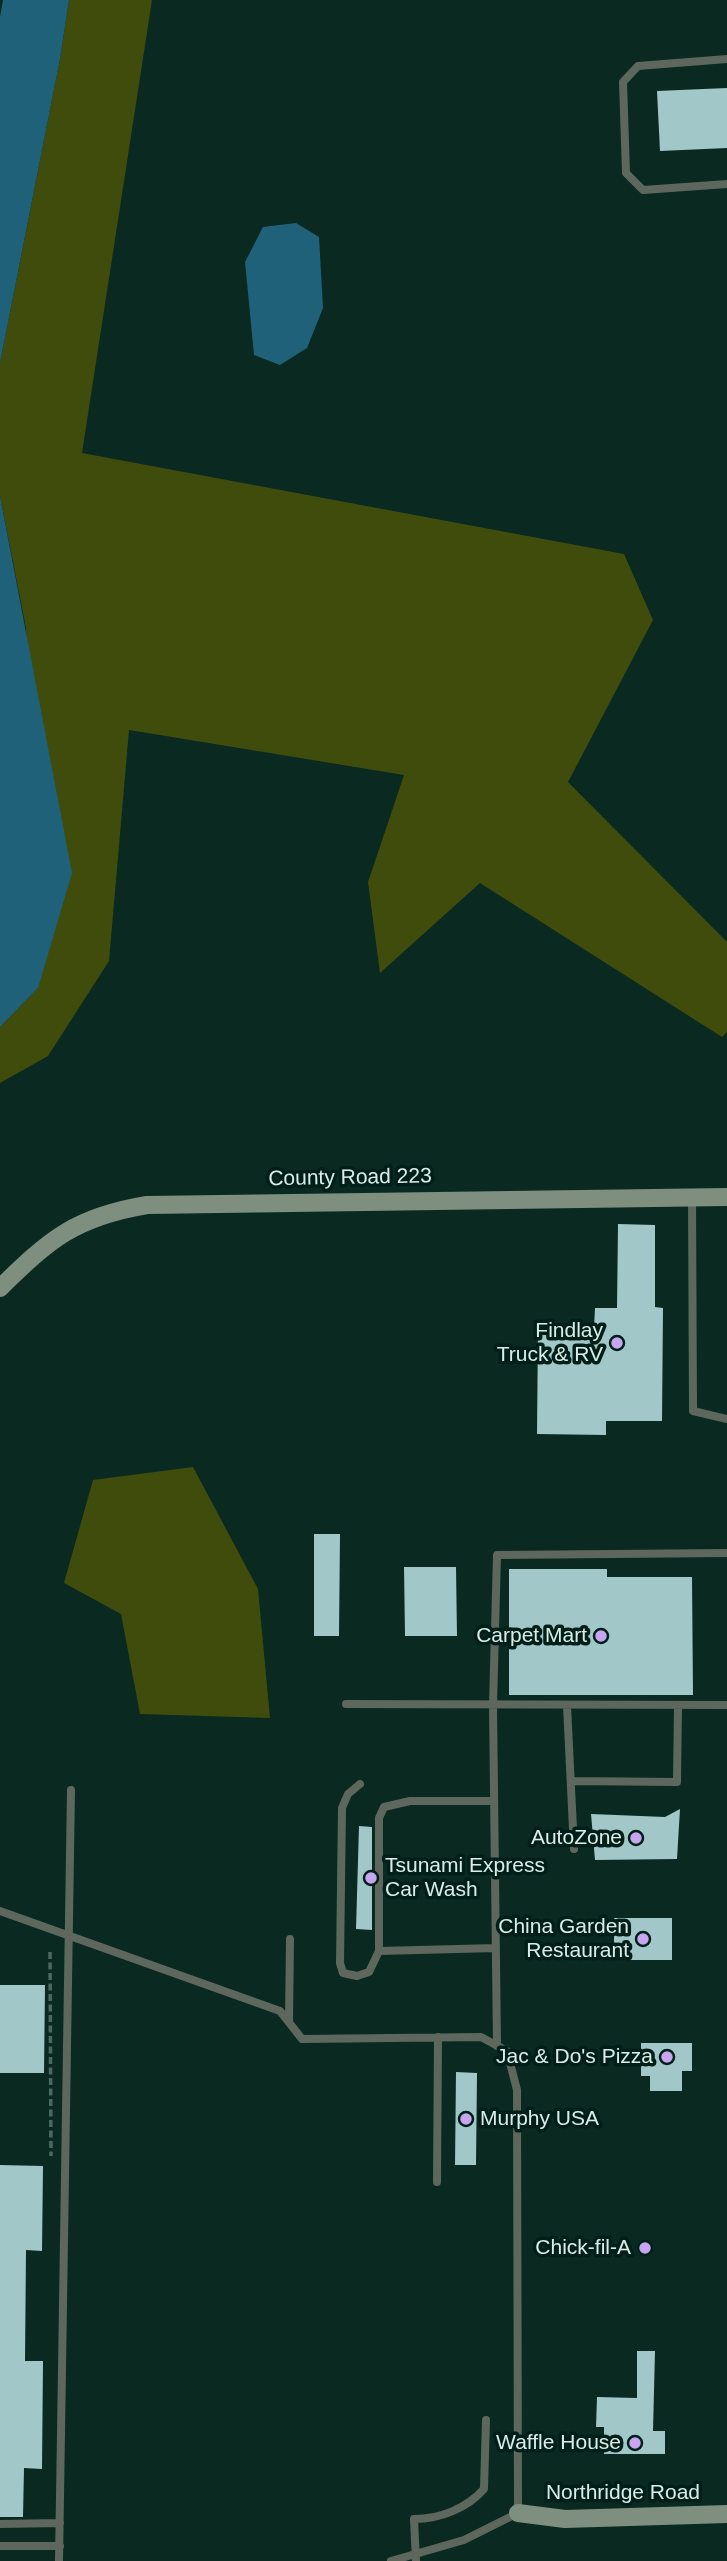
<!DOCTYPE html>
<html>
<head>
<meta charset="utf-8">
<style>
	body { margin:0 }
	canvas { display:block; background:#092921 }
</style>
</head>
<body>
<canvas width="727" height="2561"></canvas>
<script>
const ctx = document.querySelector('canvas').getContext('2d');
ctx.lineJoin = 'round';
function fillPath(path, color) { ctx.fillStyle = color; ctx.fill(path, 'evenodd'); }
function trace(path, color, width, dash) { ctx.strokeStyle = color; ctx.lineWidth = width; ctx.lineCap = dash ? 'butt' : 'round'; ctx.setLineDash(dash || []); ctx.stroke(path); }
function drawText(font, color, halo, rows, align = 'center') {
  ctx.font = font + ' Helvetica,sans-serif'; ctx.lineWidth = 7; ctx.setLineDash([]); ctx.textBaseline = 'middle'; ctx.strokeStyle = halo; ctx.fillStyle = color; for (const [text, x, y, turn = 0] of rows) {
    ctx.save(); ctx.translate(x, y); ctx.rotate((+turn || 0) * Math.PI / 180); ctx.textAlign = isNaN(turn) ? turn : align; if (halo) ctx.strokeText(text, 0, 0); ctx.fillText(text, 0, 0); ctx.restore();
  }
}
fillPath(new Path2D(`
	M69,0H152L82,453L624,554L653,620L568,782L727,942V1032L722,1037L480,883L380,973L368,882L404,775L129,730L109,961L48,1056L0,1083V1027L38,988L26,628L0,496V363L60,59Z
	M193,1467L258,1589L270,1718L140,1714L121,1614L64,1583L93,1480Z`), '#3f4c0c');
fillPath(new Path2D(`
	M3,0H69L60,59L0,363V17Z
	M296,223L319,237L323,308L307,348L280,365L254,355L245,262L263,227Z
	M0,496L72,873L38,988L0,1027Z`), '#1f6179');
fillPath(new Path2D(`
	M727,88V148L660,151L657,91Z
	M618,1224L655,1225V1307L663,1308L662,1421H606V1435L537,1434L538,1328H594L595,1308H617Z
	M314,1534H340L339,1636H314Z
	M404,1567H456L457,1636H405Z
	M509,1569H607V1577H692L693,1695H509Z
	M680,1809L677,1859L595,1860L591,1814L665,1817Z
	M359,1826L372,1827V1930L356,1929Z
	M614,1918H672V1960H614Z
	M0,1985H45L44,2073H0Z
	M641,2043H692V2071H682V2091H650V2076H641Z
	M456,2072L477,2073L476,2165H455Z
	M0,2165L43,2166L42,2251L26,2250L25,2361H43L42,2469L24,2468L23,2517H0Z
	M637,2351H655L653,2431H665V2454H604V2427H596L597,2397L637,2398Z`), '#a1c7c8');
trace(new Path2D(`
	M50,1952L51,2156`), '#4d6861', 3.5, [7, 3.5]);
trace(new Path2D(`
	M727,59L638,66L623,82L626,173L643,190L727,184
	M692,1198L693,1411L727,1419
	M346,1704L727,1705
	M567,1706L574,1849
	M571,1781L677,1782L678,1705
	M360,1784L348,1794L342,1808L340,1963L343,1973L357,1976L369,1972L379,1951V1818L384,1807L410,1801H494
	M0,1911L280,2011L302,2039L481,2037L507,2051L517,2090L518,2513L464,2540L391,2561
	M379,1951L496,1948
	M289,2022L290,1939
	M497,2046L493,1705L497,1555L727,1553
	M437,2182L438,2037
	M0,2524L60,2523
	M0,2546H60
	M59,2561L71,1790
	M416,2561L414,2519C441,2519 467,2508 484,2489L486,2420`), '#5d675e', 8);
trace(new Path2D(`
	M0,1288C50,1239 75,1217 147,1205L727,1197
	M518,2513L565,2519L727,2514`), '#7e8e7f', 18);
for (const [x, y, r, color] of [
	[617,1343,7,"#c7a6ef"],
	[601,1636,7,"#c7a6ef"],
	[636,1838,7,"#c7a6ef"],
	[371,1878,7,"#c7a6ef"],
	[643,1939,7,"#c7a6ef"],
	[667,2057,7,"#c7a6ef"],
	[466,2119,7,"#c7a6ef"],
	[645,2248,7,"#c7a6ef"],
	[635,2443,7,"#c7a6ef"]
]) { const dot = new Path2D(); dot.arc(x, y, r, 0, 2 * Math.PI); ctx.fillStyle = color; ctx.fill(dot); trace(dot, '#001f18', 2.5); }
drawText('21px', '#daece6', '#001f18', [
	["County Road 223",350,1178,-1],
	["Northridge Road",623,2493]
]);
drawText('21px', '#daece6', '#001f18', [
	["Findlay",603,1331],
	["Truck & RV",603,1355],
	["Carpet Mart",587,1636],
	["AutoZone",622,1838],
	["Tsunami Express",385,1866,"left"],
	["Car Wash",385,1890,"left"],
	["China Garden",629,1927],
	["Restaurant",629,1951],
	["Jac & Do's Pizza",653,2057],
	["Murphy USA",480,2119,"left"],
	["Chick-fil-A",631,2248],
	["Waffle House",621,2443]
], 'right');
</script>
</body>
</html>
